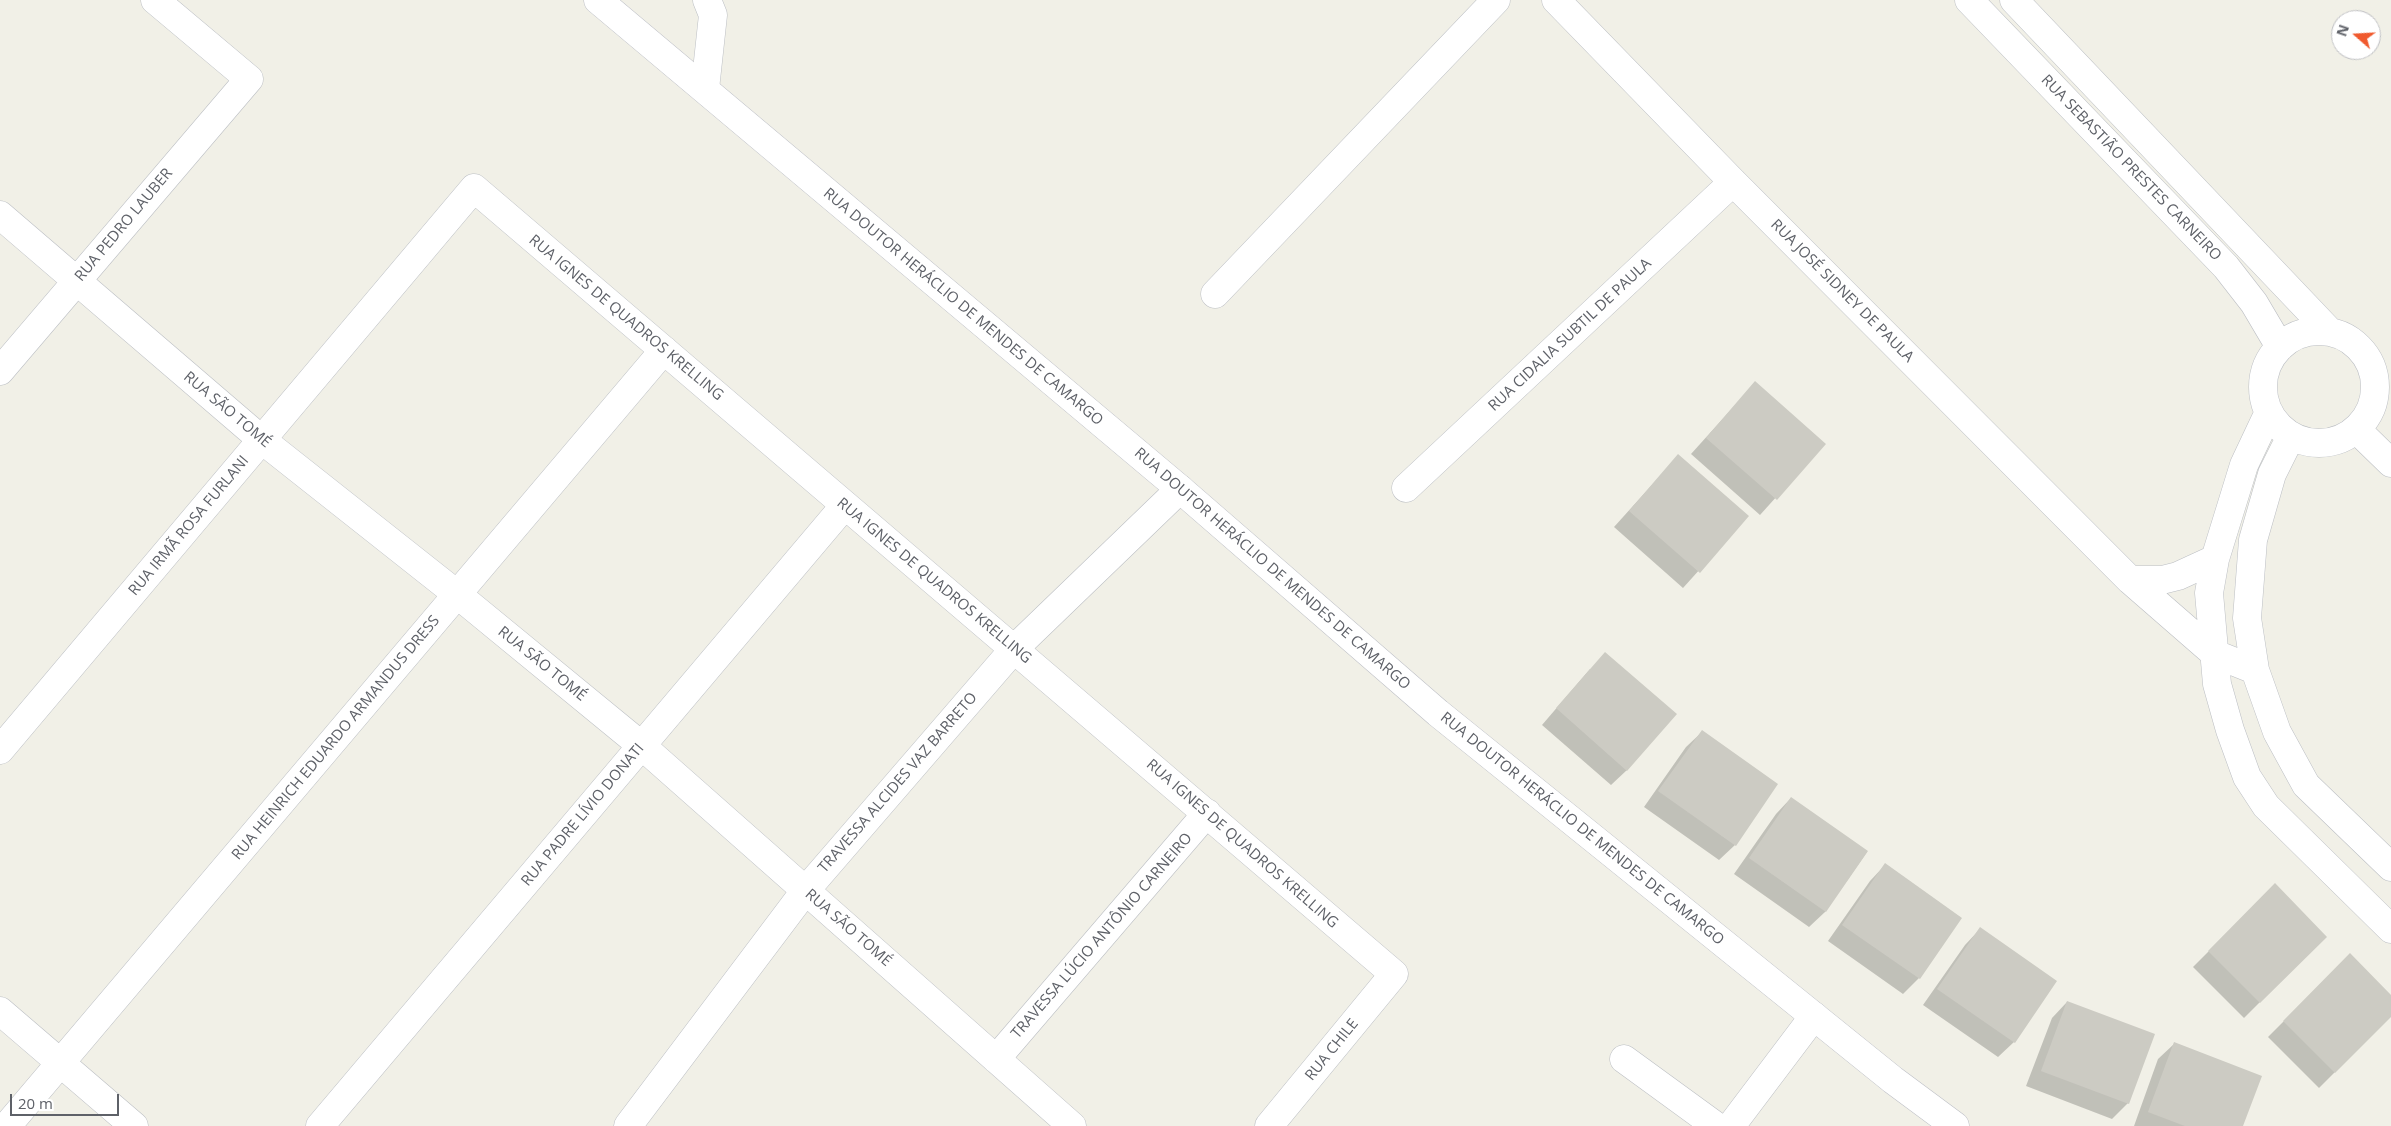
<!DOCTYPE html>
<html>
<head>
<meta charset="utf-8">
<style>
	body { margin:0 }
	#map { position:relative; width:2391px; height:1126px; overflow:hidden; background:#f1f0e7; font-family:"Open Sans",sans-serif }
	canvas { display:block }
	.north { position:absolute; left:2331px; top:10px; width:50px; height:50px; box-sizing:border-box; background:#fff; border:1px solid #bfc0c3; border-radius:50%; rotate:289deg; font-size:14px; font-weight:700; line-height:20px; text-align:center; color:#5e6168 }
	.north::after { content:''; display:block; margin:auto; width:18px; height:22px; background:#f05a2e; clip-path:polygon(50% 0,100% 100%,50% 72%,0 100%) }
	.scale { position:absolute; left:10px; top:1094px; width:109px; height:22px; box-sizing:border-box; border:2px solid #5e6168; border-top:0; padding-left:6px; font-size:15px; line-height:18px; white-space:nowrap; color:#5e6168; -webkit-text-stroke:4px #fff; paint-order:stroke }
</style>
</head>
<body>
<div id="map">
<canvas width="2391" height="1126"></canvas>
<div class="north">N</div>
<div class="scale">20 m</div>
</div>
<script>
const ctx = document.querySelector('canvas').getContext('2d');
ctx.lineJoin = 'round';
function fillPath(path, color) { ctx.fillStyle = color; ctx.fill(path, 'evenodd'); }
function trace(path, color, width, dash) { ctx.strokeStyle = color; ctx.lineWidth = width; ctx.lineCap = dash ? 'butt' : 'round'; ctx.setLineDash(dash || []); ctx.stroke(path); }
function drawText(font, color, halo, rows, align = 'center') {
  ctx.font = font + ' "Open Sans",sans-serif'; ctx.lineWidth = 4; ctx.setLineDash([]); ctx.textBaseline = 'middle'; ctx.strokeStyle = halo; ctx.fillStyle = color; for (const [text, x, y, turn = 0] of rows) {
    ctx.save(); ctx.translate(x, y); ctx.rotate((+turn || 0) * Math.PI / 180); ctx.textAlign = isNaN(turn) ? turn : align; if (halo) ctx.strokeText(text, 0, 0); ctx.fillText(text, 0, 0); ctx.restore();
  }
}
fillPath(new Path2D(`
	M1755,383L1824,444L1760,515L1691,454Z
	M1678,456L1747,517L1683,588L1614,527Z
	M1590,669L1627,770L1611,785L1542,725Z
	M1702,732L1735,845L1719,860L1644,807L1686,747Z
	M1791,798L1867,852L1825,912L1809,927L1734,874L1776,814Z
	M1885,865L1961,918L1919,978L1903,994L1828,941L1870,881Z
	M2275,885L2325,937L2244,1018L2193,967Z
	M1980,929L2014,1042L1998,1057L1923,1005L1965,945Z
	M2350,955L2391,997V1016L2319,1088L2268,1037Z
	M2067,1002L2128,1103L2112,1119L2026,1086L2052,1018Z
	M2174,1044L2242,1126H2134L2158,1059Z`), '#0003');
fillPath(new Path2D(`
	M1755,381L1826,444L1777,500L1706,438Z
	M1678,454L1749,516L1700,573L1629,511Z
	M1605,652L1677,714L1627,771L1556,708Z
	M1702,730L1778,784L1736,846L1658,791Z
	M1791,797L1868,851L1826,912L1749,858Z
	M1885,863L1962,918L1920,979L1842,925Z
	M2275,883L2327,937L2260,1003L2208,951Z
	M1980,927L2057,981L2015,1043L1937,989Z
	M2350,953L2391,995V1017L2335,1073L2283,1021Z
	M2067,1001L2155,1034L2129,1104L2041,1071Z
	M2174,1042L2262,1076L2243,1126H2185L2148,1112Z`), '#cccbc3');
const street = new Path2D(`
	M1556,0L1733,182L2130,580L2215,654L2255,670
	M1969,0L2226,267L2254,303L2280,347
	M2014,0L2329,331
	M705,89L713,15L707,0
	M0,215L262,440L458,595L642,746L1072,1126
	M1215,294L1496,0
	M2263 387a56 56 0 1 1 112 0a56 56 0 1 1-112 0Z
	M0,371L249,79L155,0
	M2269,412L2244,465L2215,559L2209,593L2217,684L2230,730L2247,777L2266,806L2391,929
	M2356,429L2391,463
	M2291,436L2272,474L2253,540L2247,618L2255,670L2277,732L2306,785L2391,867
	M1406,488L1733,182
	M2130,580H2162L2178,576L2215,559
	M0,750L474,188L1394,974L1269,1126
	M0,1011L134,1126
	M996,1059L1207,813
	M1624,1059L1716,1126
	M7,1126L664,350
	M320,1126L845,505
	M628,1126L805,891L1014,649L1180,489
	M1731,1126L1814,1016`);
const secondary = new Path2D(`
	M598,0L1180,489L1438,713L1893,1080L1955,1126`);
trace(street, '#bbbec3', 29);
trace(secondary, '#bcbec5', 29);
trace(street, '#fff', 28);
trace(secondary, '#fff', 28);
drawText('15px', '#5e6168', '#fff', [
	["RUA SEBASTIÃO PRESTES CARNEIRO",2131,168,46],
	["RUA PEDRO LAUBER",124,225,-50],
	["RUA JOSÉ SIDNEY DE PAULA",1842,291,45],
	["RUA DOUTOR HERÁCLIO DE MENDES DE CAMARGO",963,307,40],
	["RUA IGNES DE QUADROS KRELLING",626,318,40],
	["RUA CIDALIA SUBTIL DE PAULA",1570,335,-43],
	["RUA SÃO TOMÉ",227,410,40],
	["RUA IRMÃ ROSA FURLANI",189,526,-50],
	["RUA DOUTOR HERÁCLIO DE MENDES DE CAMARGO",1272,569,41],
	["RUA IGNES DE QUADROS KRELLING",934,581,40],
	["RUA SÃO TOMÉ",542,664,39],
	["RUA HEINRICH EDUARDO ARMANDUS DRESS",336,738,-50],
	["TRAVESSA ALCIDES VAZ BARRETO",898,783,-49],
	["RUA PADRE LÍVIO DONATI",583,815,-50],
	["RUA DOUTOR HERÁCLIO DE MENDES DE CAMARGO",1582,829,39],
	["RUA IGNES DE QUADROS KRELLING",1242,844,41],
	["RUA SÃO TOMÉ",848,928,41],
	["TRAVESSA LÚCIO ANTÔNIO CARNEIRO",1102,936,-49],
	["RUA CHILE",1332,1050,-51]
]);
</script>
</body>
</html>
